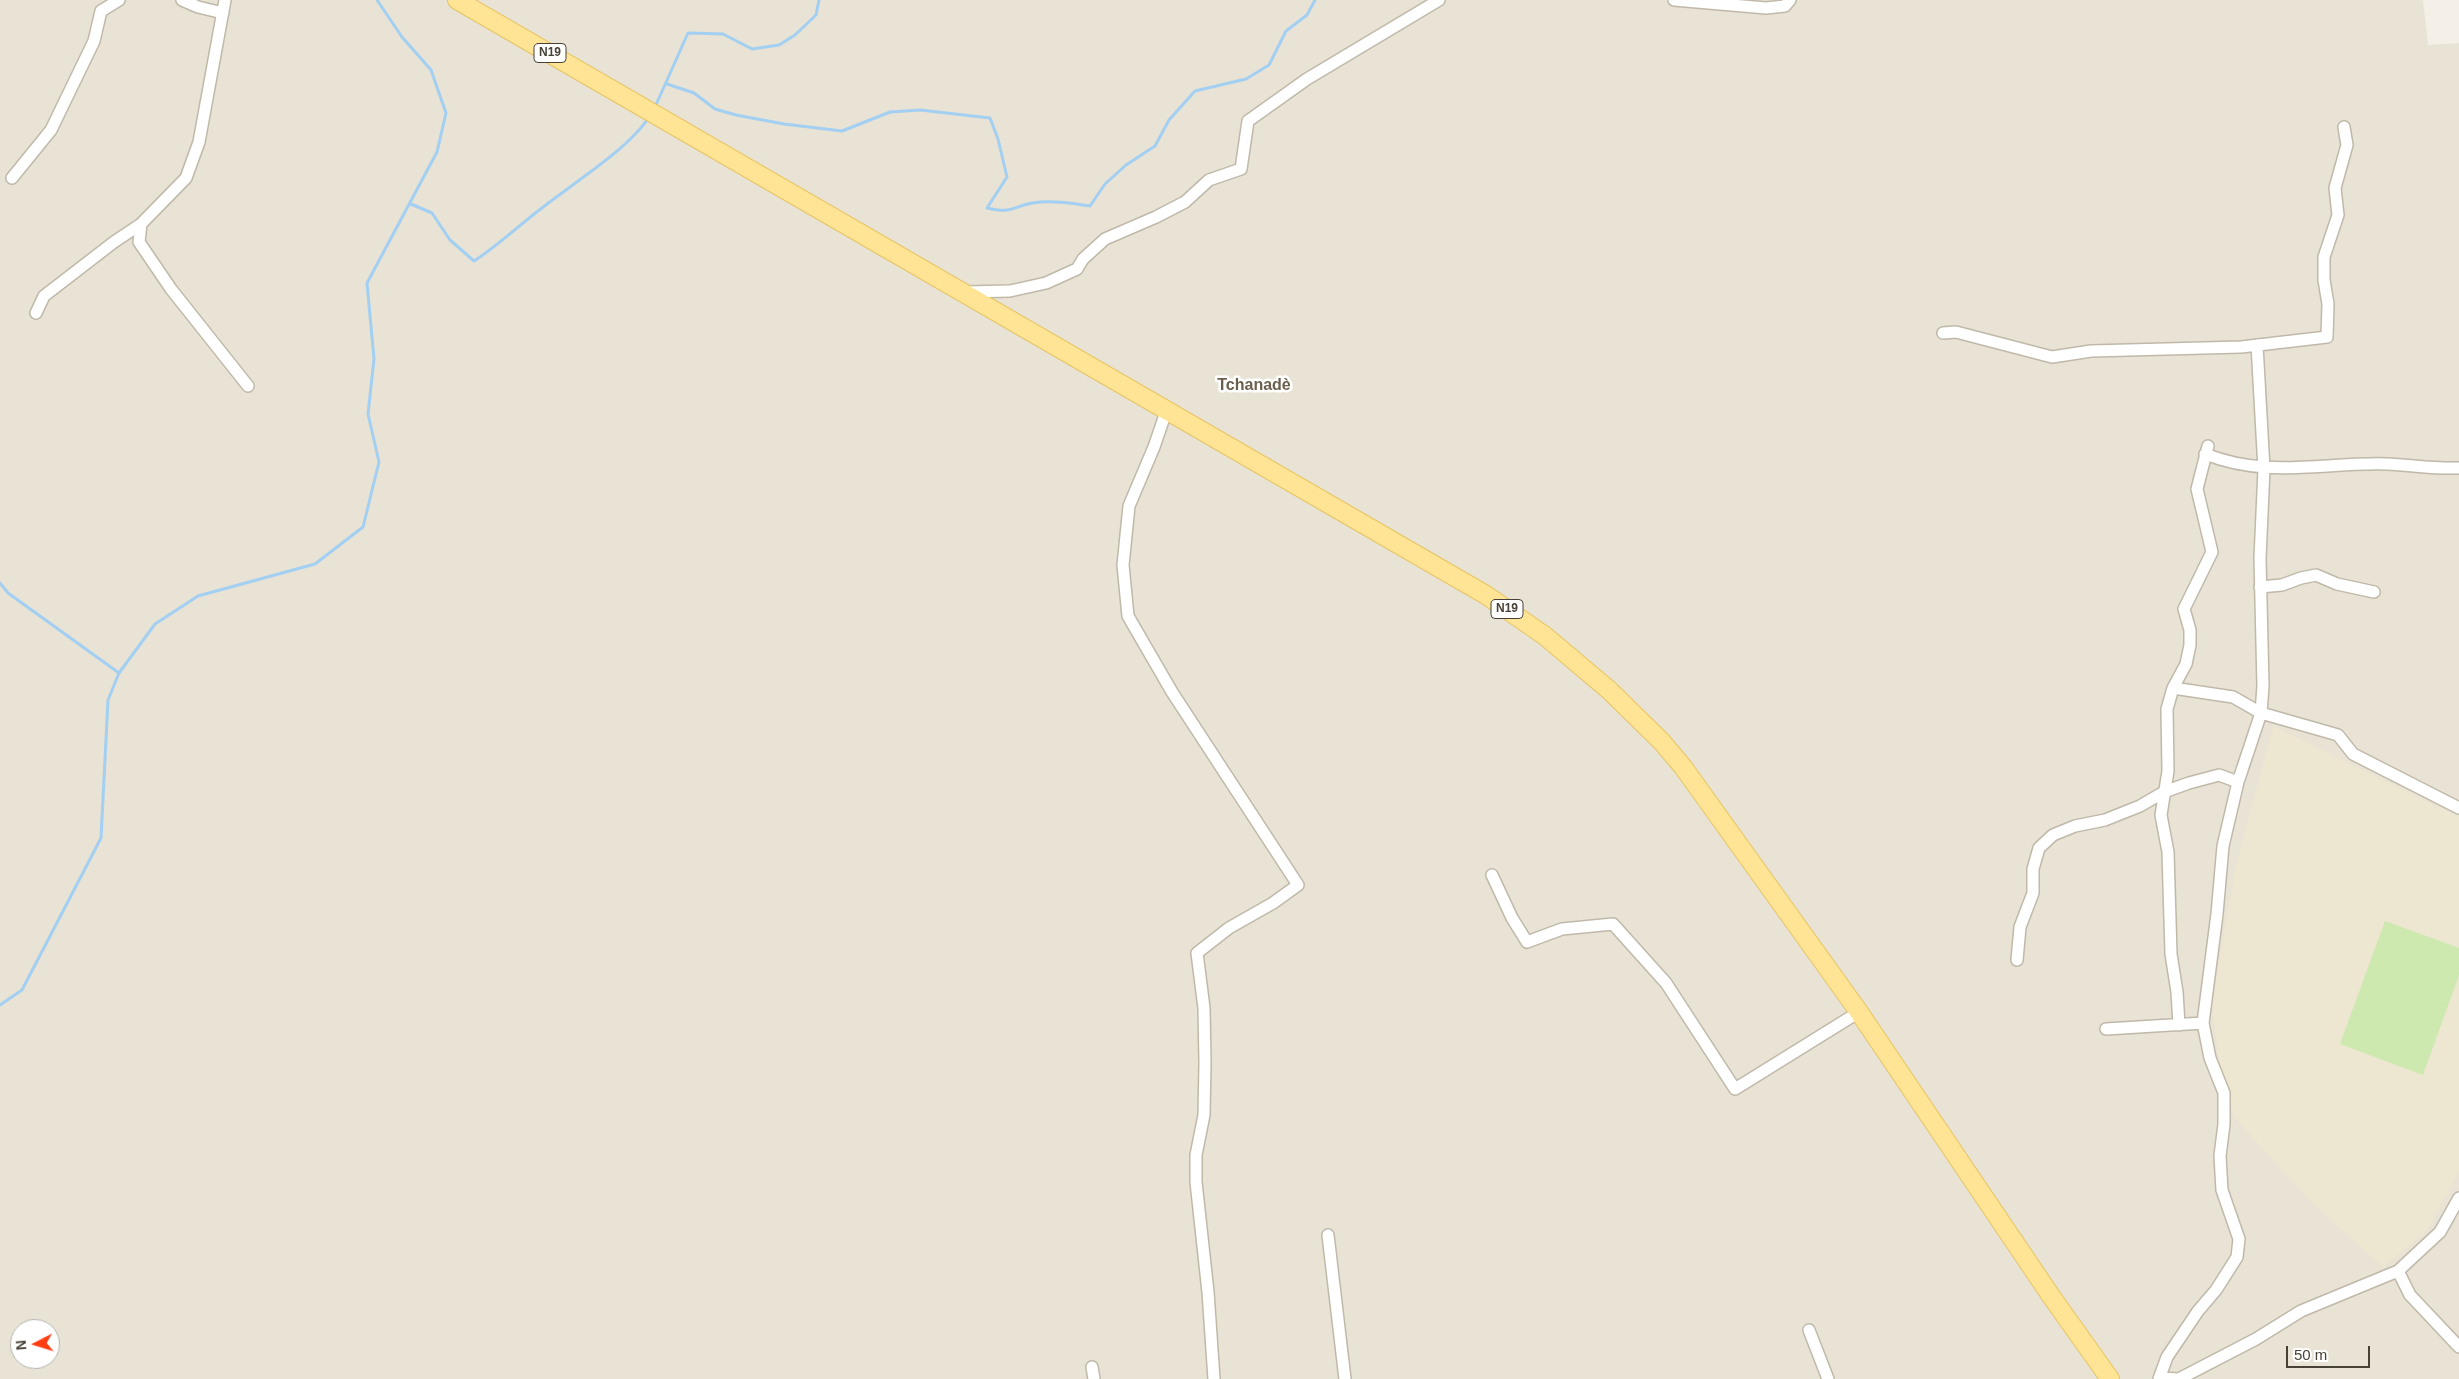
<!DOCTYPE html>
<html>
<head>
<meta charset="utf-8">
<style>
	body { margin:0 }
	#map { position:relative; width:2459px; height:1379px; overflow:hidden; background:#f4f0e7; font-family:Arial,sans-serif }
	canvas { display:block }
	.north { position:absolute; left:10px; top:1319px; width:50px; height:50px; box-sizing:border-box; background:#fff; border:1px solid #b5b3af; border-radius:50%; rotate:265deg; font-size:14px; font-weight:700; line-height:20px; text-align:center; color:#474136 }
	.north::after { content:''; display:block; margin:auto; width:18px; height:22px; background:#ff3e13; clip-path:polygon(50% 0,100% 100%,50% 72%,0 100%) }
	.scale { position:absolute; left:2286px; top:1346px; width:84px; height:22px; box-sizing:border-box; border:2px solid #474136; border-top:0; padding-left:6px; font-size:15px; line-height:18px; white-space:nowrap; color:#474136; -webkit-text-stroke:4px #fff; paint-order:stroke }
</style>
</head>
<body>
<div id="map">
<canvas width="2459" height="1379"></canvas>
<div class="north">N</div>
<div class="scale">50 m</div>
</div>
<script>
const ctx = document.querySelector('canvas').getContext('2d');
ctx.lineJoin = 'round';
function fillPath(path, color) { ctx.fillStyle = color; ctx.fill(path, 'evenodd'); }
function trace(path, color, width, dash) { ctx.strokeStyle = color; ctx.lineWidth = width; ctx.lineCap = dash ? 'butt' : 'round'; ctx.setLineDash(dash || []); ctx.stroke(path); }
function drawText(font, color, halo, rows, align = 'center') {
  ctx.font = font + ' Arial,sans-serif'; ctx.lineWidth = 5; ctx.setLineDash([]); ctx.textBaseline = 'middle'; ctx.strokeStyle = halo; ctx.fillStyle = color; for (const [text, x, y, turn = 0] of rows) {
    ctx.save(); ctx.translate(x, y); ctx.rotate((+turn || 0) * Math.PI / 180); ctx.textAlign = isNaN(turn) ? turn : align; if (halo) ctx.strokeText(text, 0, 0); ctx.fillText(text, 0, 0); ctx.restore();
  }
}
fillPath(new Path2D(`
	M0,0H2423L2428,45L2459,43V1379H0ZM20,1329H50V1359H20Z`), '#e8e3d5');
fillPath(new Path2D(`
	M2273,726L2459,817V1172L2427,1231L2383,1267L2308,1199L2234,1117L2221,1077L2212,1004L2235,870Z`), '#ede6d0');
fillPath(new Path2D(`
	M2385,921L2459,948V975L2423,1075L2340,1044Z`), '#cde9af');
trace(new Path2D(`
	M667,84L694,93L715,109L736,115L784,124L842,131L890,112L920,110L990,118L998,139L1007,177L987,208C1013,214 1011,207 1032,203C1052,200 1071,203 1090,206L1105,184L1126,165L1155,146L1169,120L1195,91L1246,79L1269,65L1286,31L1307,15L1315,0
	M655,107L688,33L723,34L752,49L779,45L795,35L816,15L819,0
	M411,204L432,213L450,240L474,261C497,246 516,228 538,211C570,185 628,150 649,117
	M0,583L8,593L119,673
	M0,1005L22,990L101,838L108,700L119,673L155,624L198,596L315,564L363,527L379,462L368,414L374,359L367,283L437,152L446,113L431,70L402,37L377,0`), '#a2cff2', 3);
const street = new Path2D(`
	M182,0L198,7L223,13
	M225,0L199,142L186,178L141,224L139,242L171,289L248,386
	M1674,0L1766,8L1785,6L1790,0
	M12,178L51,130L94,41L101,11L119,0
	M966,292L1010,291L1046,283L1077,269L1083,259L1105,239L1156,217L1185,202L1209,180L1241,169L1248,121L1307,79L1439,0
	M36,313L44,296L114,242L141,224
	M1943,333L1956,332L2052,357L2091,351L2241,347L2327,337L2328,304L2324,280V257L2338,215L2335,188L2347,145L2344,127
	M1167,409L1154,447L1129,506L1123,565L1128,616L1172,692L1298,885L1273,903L1229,928L1197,953L1204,1008L1205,1063L1204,1115L1196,1155V1182L1208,1292L1214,1379
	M2205,454C2269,479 2321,462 2387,464C2411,465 2434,469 2459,468
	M2260,587L2282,585L2301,578L2316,575L2337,584L2374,592
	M2173,688L2233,697L2261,713L2338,735L2353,754L2459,808
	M1492,875L1512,918L1527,942L1562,929L1613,924L1666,983L1735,1089L1859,1012
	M2017,960L2020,927L2033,893V869L2039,848L2053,835L2075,826L2105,820L2140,806L2164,792L2189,783L2219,775L2238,782
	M2179,1025L2177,992L2171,954L2168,852L2161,815L2168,771L2167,709L2173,688L2186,664L2190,645V630L2184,609L2212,552L2197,489L2208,446
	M2106,1029L2203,1023
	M1328,1235L1345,1379
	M2398,1271L2410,1295L2459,1347
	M1809,1330L1828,1379
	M1092,1367L1094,1379
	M2160,1378L2179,1379L2256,1339L2301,1311L2398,1271L2440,1232L2459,1198
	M2159,1379L2167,1357L2198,1311L2216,1290L2237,1257L2239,1239L2222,1190L2220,1156L2224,1124V1093L2210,1058L2203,1023L2217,914L2223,846L2238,782L2261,713L2263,686L2260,558L2264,469L2257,345`);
const primary = new Path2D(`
	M457,0L1486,595L1545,636L1609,690L1662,742L1683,767L1859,1012L2051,1296L2110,1379`);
trace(street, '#c0b9a9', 14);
trace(primary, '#e7c462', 20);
trace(street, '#fff', 11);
trace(primary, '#ffe495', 18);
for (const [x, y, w] of [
	[550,53,32],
	[1507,609,32]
]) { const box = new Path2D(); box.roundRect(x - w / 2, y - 9.5, w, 19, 4); ctx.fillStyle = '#fff'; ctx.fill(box); trace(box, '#474136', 1); }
drawText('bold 12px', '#474136', null, [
	["N19",550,53],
	["N19",1507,609]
]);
drawText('bold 16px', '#6a5f4d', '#fff', [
	["Tchanadè",1254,386]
]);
</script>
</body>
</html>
